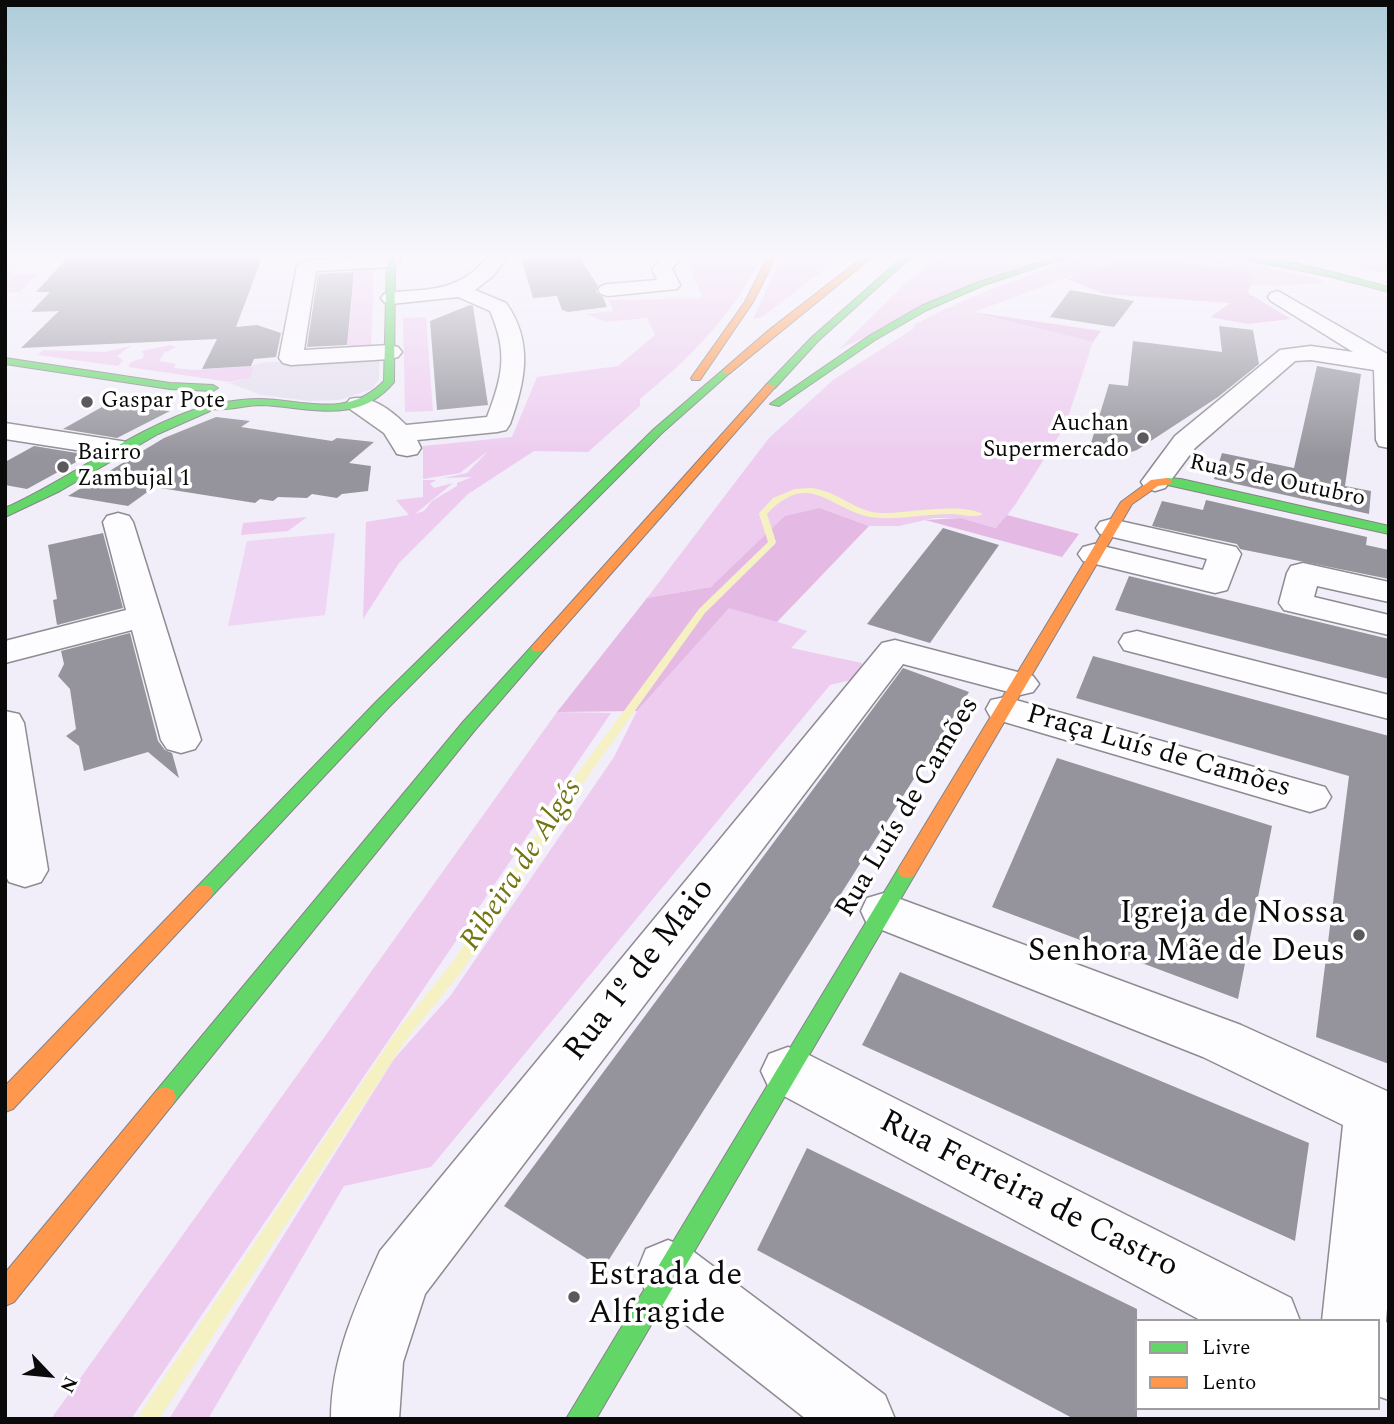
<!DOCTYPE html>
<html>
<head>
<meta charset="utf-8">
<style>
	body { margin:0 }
	#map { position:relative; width:1394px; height:1424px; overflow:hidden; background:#f1edf9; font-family:Spectral,serif }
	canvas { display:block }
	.frame { position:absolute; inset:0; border:7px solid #0a0a0a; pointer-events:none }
	.legend { position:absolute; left:1135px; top:1319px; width:245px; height:91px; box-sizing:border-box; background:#fff; border:2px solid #9d9d9d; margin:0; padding:9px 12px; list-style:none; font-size:21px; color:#0a0a0a }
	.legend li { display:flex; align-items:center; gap:14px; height:35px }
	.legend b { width:35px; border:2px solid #9d9d9d }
	.north { position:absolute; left:14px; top:1340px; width:70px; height:70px; -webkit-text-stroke:5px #fff; paint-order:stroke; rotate:116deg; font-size:19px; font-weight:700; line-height:28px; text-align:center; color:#0a0a0a }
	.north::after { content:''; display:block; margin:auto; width:24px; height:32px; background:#0a0a0a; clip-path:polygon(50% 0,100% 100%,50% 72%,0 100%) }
</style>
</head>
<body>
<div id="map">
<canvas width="1394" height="1424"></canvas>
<div class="frame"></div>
<ul class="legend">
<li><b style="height:9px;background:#63d668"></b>Livre</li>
<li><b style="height:9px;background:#ff974d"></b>Lento</li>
</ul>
<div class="north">N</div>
</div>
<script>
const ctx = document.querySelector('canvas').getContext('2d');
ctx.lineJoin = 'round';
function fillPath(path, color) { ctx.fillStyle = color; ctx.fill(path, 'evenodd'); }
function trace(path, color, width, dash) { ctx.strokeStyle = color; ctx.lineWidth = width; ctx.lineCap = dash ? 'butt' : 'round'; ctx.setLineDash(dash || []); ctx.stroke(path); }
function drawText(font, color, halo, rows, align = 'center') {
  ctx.font = font + ' Spectral,serif'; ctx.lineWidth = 7; ctx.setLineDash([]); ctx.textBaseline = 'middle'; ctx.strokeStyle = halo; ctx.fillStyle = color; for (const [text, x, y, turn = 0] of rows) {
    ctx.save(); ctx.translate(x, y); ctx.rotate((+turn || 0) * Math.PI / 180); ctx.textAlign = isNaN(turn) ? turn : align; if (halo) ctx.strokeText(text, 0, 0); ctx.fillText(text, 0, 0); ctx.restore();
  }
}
fillPath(new Path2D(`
	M5,258H29L11,274H38L20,292L5,293Z
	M702,258H761C734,314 688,360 640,399V406L588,452L534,451L468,494L399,563L363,619L366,522L409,515L396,500L423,497V480H436L430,484L434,488L453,483L415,514L424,511L432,501L457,486V483L472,477L444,478L467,473L488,451L460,473L423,479V446L512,437L537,377L618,366L655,335L647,318L605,322L586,314L613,311L609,300L702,298L689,264Z
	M781,258H839L762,317L753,319Z
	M938,258H1045L839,349L909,280Z
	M1080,258H1218L1320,279L1323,283L1279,286L1250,285L1254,273L1072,276L974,312L1093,342L1065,426L1015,505L997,528L961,518H934L899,526H869L820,508L711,587L647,598L769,438L833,380L913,329L914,325C967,296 1023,276 1080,258Z
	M1320,258H1389V274Z
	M374,269L371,347L347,349L355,270Z
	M426,317L433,411L405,412L403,318Z
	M170,345L176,347L164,353L159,361L176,364L174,368L193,370L251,366L254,368L251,378L230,382L128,367L131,362L143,358L144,354L141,351Z
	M131,346L117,356L123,360L118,366L38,355L43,350L105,352Z
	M307,517L288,531L241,535L243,523Z
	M729,607L807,631L791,648L862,663L859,678L830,685L431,1167L344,1186L208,1419H169L394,1059L451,995L614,757L637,711Z
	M557,712L611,713L131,1419H51Z`), '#edccef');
fillPath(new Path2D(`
	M1134,258L1254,273L1248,293L1291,319L1248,324L1210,317L1231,303L1104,294L1067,279Z
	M973,312L1101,331L1093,342Z
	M820,508L869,526L777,622L729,608L637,711L557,712L647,598L711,587L785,516Z
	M1007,515L1079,534L1062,557L925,520L961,518L996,528Z`), '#e4bae4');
fillPath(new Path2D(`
	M335,533L325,615L228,626L247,541Z`), '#eed6f4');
fillPath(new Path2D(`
	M379,354V379L372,389L339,400L310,401L262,395L229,383L251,378L254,368L251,366L260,363Z`), '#e3dded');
fillPath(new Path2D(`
	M795,489C802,489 810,487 817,489C839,493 858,513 882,513C908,513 961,502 983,514C974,519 962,514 951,514C928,514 904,519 881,518C833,517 813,465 767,514L776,542L775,544L705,613L578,790L462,971L406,1040L159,1419H139L141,1412L396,1032L452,963L570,784L699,609L768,542L759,514L760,512L773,498Z`), '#f6f1c2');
fillPath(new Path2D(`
	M67,258H262L236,327L257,325L281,333L276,357L254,359L251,366L202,369L217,339L21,348L59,311L31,312L50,292H36Z
	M521,258H580L598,286L596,292L603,297L607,307L568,312L562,310L557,296L533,298Z
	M354,272L347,345L307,347L318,274Z
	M1070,290L1134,301L1114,327L1050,317Z
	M470,305L473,306L488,405L437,410L430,321Z
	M1219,326L1253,330L1259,364L1218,397L1137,450L1128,453H1088L1109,384L1128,386L1133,341L1222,352Z
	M1317,366L1361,374L1345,486L1371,491L1369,514L1214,479L1222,453L1294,468Z
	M109,403L170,411L117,438L63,429Z
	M216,417L250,421L241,427L332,441L337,438L374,442L349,463L371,466L368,491L342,494L337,498L312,494L307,498L278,497L273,501L260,499L255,503L160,488H153L128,506L68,496L164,438Z
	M34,446L89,455L27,489L5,485V462Z
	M1206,500L1367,537L1366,545L1389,550V579L1240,549L1237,544L1152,526L1162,501L1203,510Z
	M943,528L999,545L930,643L867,624Z
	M103,533L123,608L57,625L53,600L57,599L48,545Z
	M1129,576L1389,639V679L1115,610Z
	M130,633L158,741L165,750L172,753L179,778L148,752L84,771L79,746L66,736L76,729L70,689L58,676L64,664L61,651Z
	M1093,656L1389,736V1064L1316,1037L1349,776L1076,698Z
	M903,668L969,692L603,1269L504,1206Z
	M1057,758L1272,826L1238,999L992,907Z
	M900,972L1309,1143L1295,1241L862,1045Z
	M807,1148L1137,1309V1419H1074L757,1250Z`), '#95949c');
const street = new Path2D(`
	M348,258H398L401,261L391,267L316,271L304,350L390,345L398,347L402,352L398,357L390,359L291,365L283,363L279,358L297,266L307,260Z
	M487,258H507L493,276L475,290L506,303C534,342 525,382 510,424L506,430L497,432L417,440L421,448L417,454L407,456L397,454L384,433L350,409L346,404L350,399C370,394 392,411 406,425L487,417C503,376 508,352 490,311L458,297L391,304L384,302L381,298L384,294L391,292C430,290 461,290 487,258Z
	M661,258H681L672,269L680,285L677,289L608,296L601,294L598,290L601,286L608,284L657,280L652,269Z
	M1278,291L1389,355V448L1379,446L1376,440L1374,370L1311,360L1295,361L1195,448L1165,488L1155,491L1145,488L1141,482L1175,436L1280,350L1311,346L1353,352L1271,301L1268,297L1271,293Z
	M5,423L121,441L131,443L135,449L131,455L121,457L5,439Z
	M118,513L129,516L133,522L201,740L195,749L181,753L167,749L161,740L132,630L5,663V641L126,610L103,522L107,516Z
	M1111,519L1236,547L1241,554L1227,590L1215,593L1083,561L1078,554L1083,547L1094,544L1203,570L1207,559L1100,534L1096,528L1100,522Z
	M1303,563L1389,582V602L1317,586L1314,597L1389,615V635L1284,610L1279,603L1287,573L1291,566Z
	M1137,631L1389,695V719L1124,650L1119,642L1124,634Z
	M895,640L1033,676L1039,684L1033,692L1020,695L903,664L425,1294L403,1362L399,1419H331C331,1358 356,1305 380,1251L882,643Z
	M1005,697L1325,787L1331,797L1325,807L1310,812L991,718L986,709L991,700Z
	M5,711L19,714L24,723L48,870L41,882L25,887L9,882L5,875Z
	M884,893L1241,1025L1389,1092V1282L1386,1322L1389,1324V1400L1378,1396V1321H1322L1343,1125L1203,1057L867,924L861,911L867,898Z
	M788,1047L807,1054L1291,1298L1300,1321H1202L769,1088L761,1071L769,1054Z
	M668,1240L690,1249L885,1395L895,1419H806L646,1293L637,1271L646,1249Z`);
const fast = new Path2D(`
	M387,258H395L394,382C358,426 310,407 261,405C245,405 228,411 212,409L211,407L216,404C230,401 245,399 260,399C306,400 347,419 384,381Z
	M902,258H910L818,341L775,388H767V384L812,337Z
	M1054,258H1065L984,285L927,310L875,340L779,406L770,404L869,336L921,306L979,282Z
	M1238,258C1283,256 1345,276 1389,287V292L1328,276Z
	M5,358L170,383L213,385L218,388L213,391L170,389L5,364Z
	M724,369L732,371L662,433L389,707L211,897L204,899L197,897L195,892L197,887L377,701L654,429Z
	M206,406L211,409L210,411L158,434L60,491L5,517V508C73,478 134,427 206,406Z
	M1167,478L1181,479L1389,526V534L1163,484V480Z
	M538,644L545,648L543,651L475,730L173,1104L165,1107L157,1104L154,1097L157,1090L463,722L533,645Z
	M907,864L914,866L916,871L914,876L596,1419H566L900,866Z`);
const slow = new Path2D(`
	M767,258H775L753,302L700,380H692L691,378L745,302Z
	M862,258H871L730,373H724V369L769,330Z
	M767,384L776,386L543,651H533L531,648L533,645Z
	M1167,478L1171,480V484L1158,486L1132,504L914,876L907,878L900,876L898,871L900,866L1121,502L1151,480Z
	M204,885L211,887L213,892L211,897L13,1109L5,1112V1086L197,887Z
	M165,1087L173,1090L176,1097L173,1104L14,1302L5,1306V1273L157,1090Z`);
trace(street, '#8e8c92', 3);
trace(fast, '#858388', 2);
trace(slow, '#858388', 2);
fillPath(street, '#fdfcfe');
fillPath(fast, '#63d668');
fillPath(slow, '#ff974d');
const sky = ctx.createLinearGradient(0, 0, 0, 457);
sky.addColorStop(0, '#adccd9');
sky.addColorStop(0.56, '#f9f7fc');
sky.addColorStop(1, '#f9f7fc00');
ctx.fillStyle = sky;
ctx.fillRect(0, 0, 1394, 457);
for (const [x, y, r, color] of [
	[87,402,7,"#5b595e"],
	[1143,438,7,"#5b595e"],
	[63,467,7,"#5b595e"],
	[1359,935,7,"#5b595e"],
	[574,1297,7,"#5b595e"]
]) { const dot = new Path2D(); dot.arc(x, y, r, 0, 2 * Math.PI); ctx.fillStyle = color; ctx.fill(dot); trace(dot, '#fff', 2.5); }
drawText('23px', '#0a0a0a', '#fff', [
	["Gaspar Pote",101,402],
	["Auchan",1129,425,"right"],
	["Supermercado",1129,451,"right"],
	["Bairro",77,454],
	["Zambujal 1",77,480]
], 'left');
drawText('23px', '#0a0a0a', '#fff', [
	["Rua 5 de Outubro",1277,482,12]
]);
drawText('28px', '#0a0a0a', '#fff', [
	["Praça Luís de Camões",1158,753,16],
	["Rua Luís de Camões",909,808,-59]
]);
drawText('italic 30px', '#737412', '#fff', [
	["Ribeira de Algés",523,866,-57]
]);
drawText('33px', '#0a0a0a', '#fff', [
	["Igreja de Nossa",1345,916],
	["Senhora Mãe de Deus",1345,954],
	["Estrada de",588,1278,"left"],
	["Alfragide",588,1316,"left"]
], 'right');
drawText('33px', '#0a0a0a', '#fff', [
	["Rua 1º de Maio",641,971,-52],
	["Rua Ferreira de Castro",1028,1196,27]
]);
</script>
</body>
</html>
